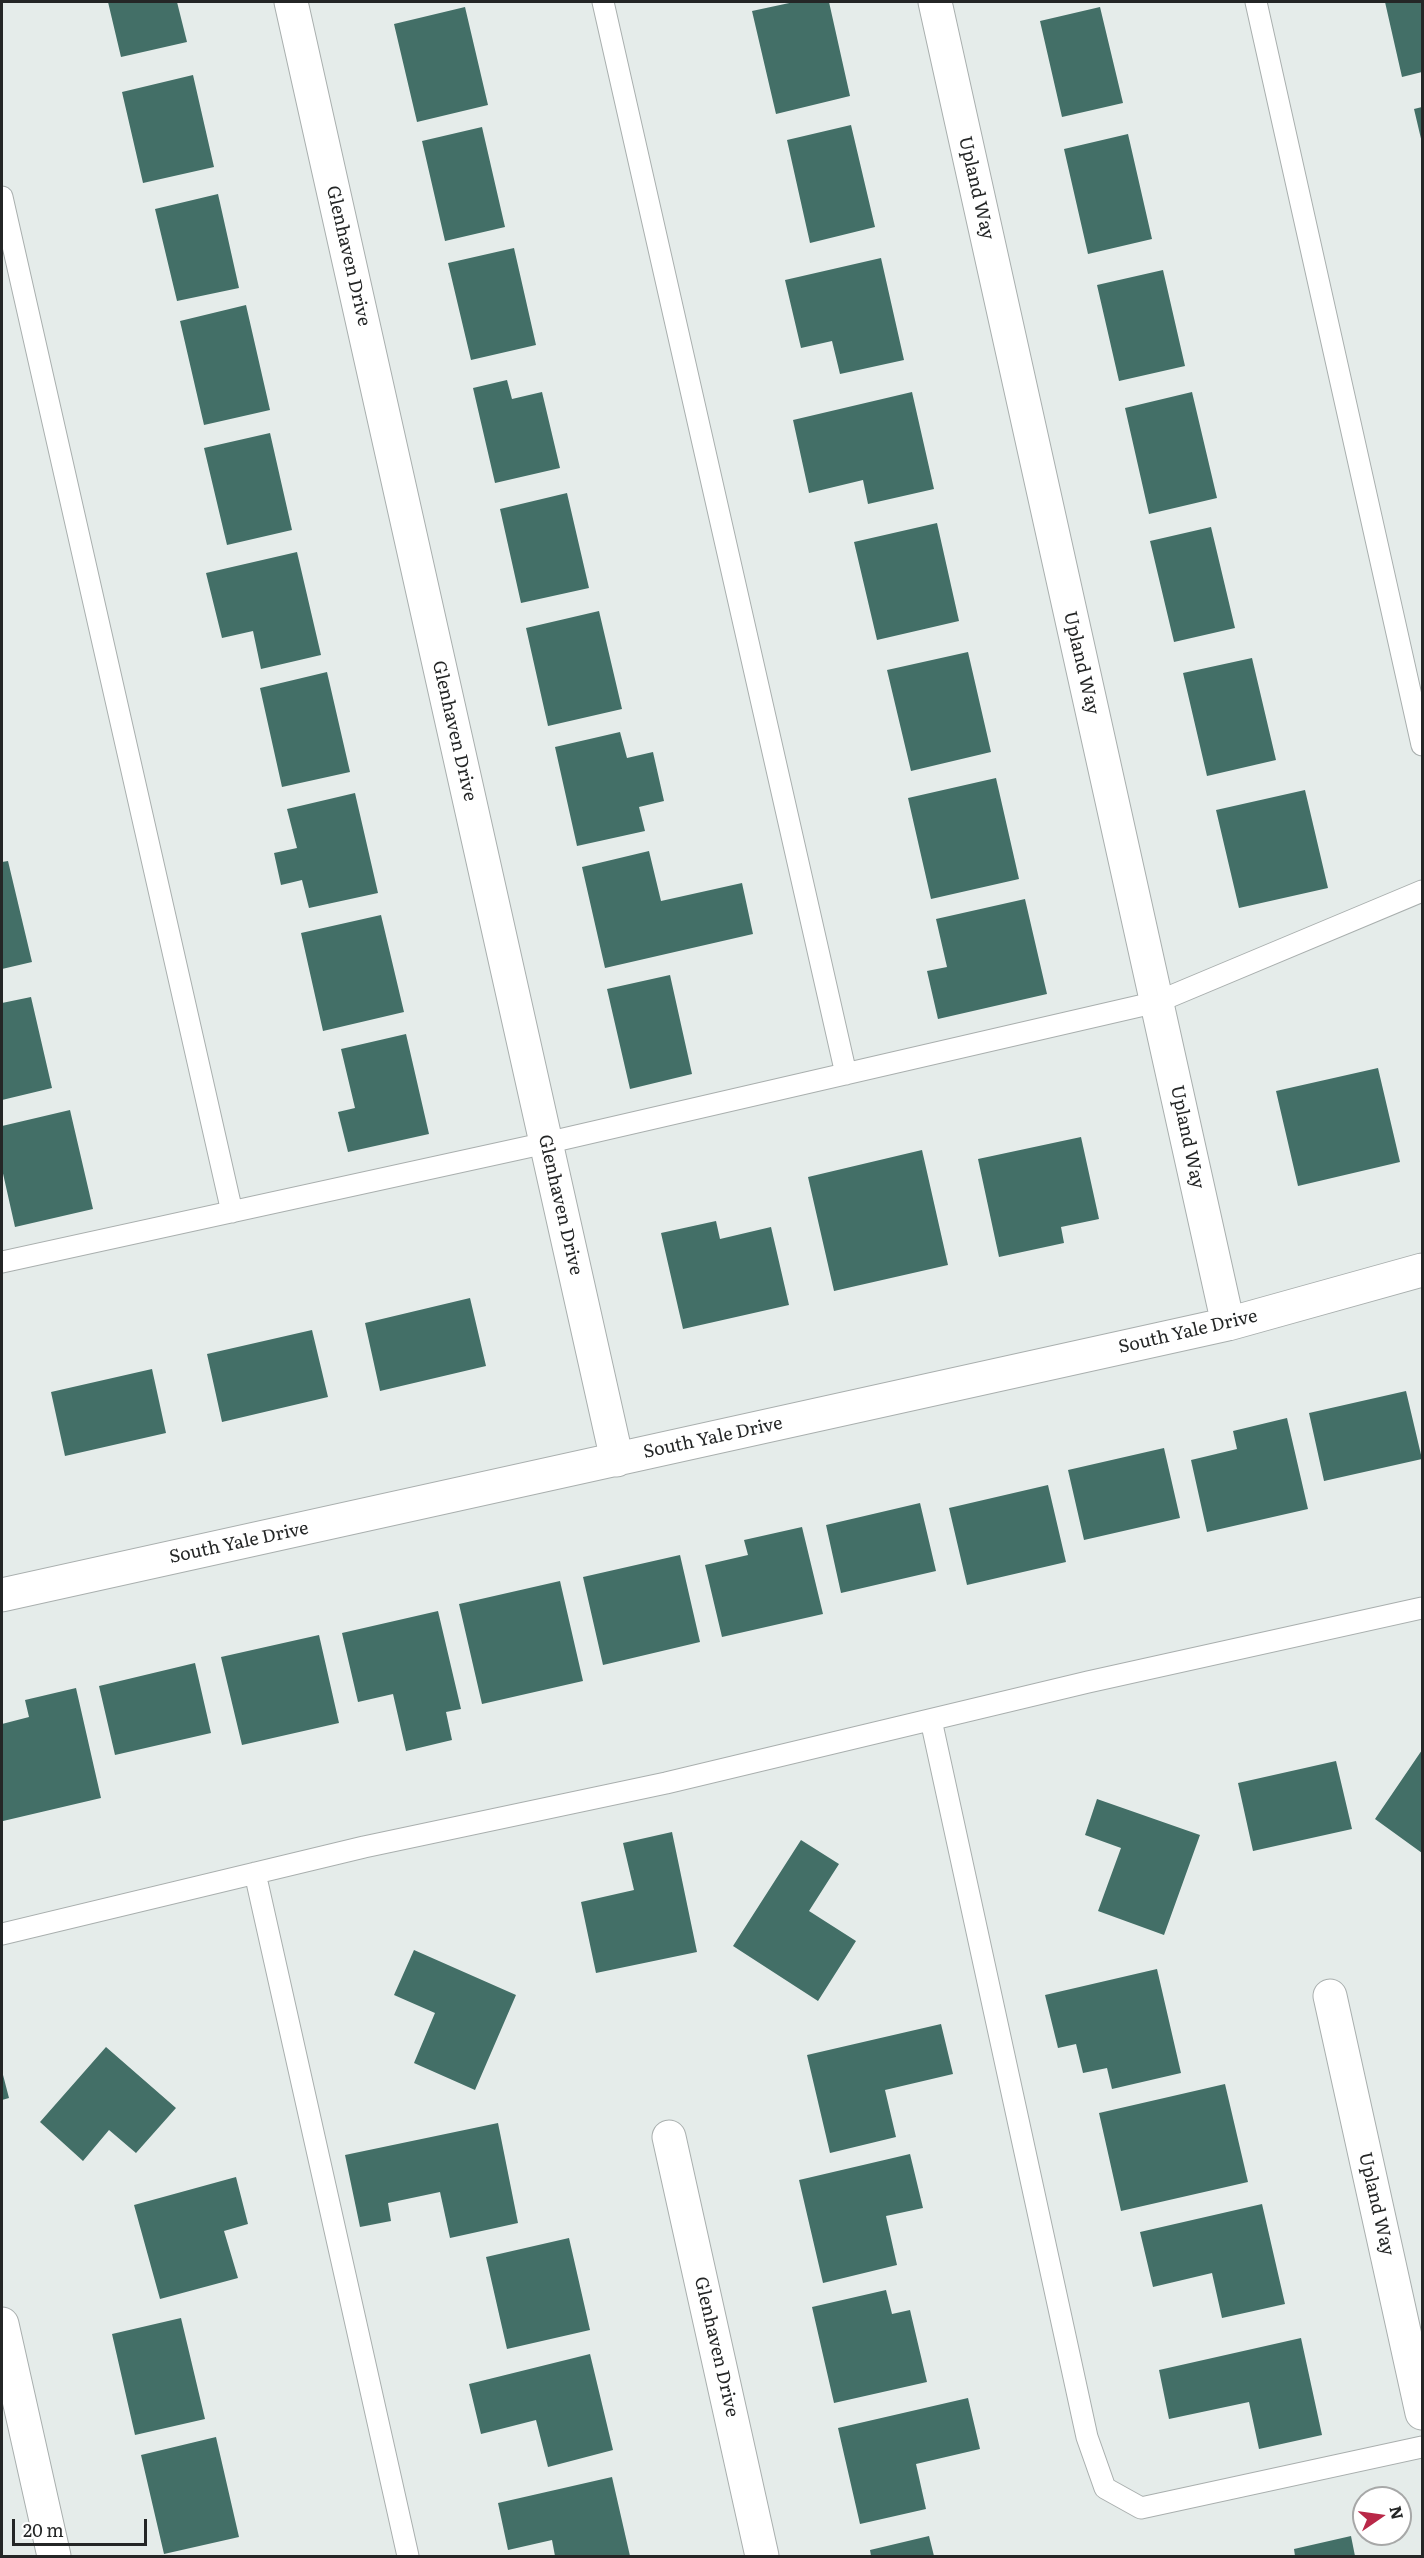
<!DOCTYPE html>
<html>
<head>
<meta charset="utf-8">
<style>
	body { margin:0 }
	#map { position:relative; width:1424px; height:2558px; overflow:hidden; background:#e5ecea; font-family:Literata,serif }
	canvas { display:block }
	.frame { position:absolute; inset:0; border:3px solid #242626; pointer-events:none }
	.north { position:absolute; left:1352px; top:2486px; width:60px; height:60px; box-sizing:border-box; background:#fff; border:2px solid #a7a8a8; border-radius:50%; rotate:77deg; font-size:16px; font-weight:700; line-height:24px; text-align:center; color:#242626 }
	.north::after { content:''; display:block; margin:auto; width:21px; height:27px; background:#b92848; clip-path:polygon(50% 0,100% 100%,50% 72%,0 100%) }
	.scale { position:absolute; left:12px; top:2519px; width:135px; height:27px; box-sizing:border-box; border:3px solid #242626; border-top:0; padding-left:8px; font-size:18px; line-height:21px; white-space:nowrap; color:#242626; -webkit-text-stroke:4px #fff; paint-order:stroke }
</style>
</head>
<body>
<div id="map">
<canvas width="1424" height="2558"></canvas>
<div class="frame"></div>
<div class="north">N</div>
<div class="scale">20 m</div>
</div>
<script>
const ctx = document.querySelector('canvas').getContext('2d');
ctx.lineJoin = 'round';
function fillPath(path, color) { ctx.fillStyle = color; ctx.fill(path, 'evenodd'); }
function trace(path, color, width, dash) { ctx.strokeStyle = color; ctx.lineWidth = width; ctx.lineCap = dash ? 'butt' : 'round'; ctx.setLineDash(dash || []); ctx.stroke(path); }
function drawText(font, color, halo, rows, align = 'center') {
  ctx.font = font + ' Literata,serif'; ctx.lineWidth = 6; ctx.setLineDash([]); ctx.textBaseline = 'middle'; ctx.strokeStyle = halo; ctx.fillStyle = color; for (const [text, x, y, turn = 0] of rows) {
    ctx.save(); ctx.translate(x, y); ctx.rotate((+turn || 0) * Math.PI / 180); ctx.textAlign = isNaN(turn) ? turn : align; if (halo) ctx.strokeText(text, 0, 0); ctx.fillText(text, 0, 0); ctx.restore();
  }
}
fillPath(new Path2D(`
	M108,2H177L187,42L121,57Z
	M794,2H829L850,96L776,114L752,11Z
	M1385,2H1422V72L1402,77Z
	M465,7L488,105L417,122L394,24Z
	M1100,7L1123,103L1062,117L1040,21Z
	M193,75L214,167L143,183L122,92Z
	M1422,107V143L1414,109Z
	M851,125L875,227L810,243L787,140Z
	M482,127L505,227L445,241L422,141Z
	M1128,134L1152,239L1088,254L1064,149Z
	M218,194L239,288L177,301L155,209Z
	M514,248L536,345L471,360L448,263Z
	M881,258L904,360L840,374L832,341L801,348L785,280Z
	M1163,270L1185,366L1119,381L1097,285Z
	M246,305L270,410L204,425L180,321Z
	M507,380L512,399L542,392L560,468L495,483L473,388Z
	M912,392L934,489L868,504L863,480L809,493L793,420Z
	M1192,392L1217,498L1149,514L1125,408Z
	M270,433L292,530L227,545L204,448Z
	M567,493L589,588L521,603L500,509Z
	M937,523L959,621L877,640L854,542Z
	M1211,527L1235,628L1174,642L1150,541Z
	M297,552L321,655L261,669L253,631L222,638L206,573Z
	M599,611L622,709L548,726L526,628Z
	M968,652L991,752L911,771L887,670Z
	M1252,658L1276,760L1207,776L1183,673Z
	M327,672L350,772L282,787L260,688Z
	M620,732L627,758L653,752L664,801L639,807L645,831L577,846L555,747Z
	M996,778L1019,879L931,899L908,798Z
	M1305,790L1328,888L1239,908L1216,810Z
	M355,793L378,893L309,908L302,880L281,885L274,853L297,848L287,809Z
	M649,851L661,901L742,883L753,934L605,968L582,867Z
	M8,861L32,962L2,969V862Z
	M1025,899L1047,994L938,1019L927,971L947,967L936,919Z
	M381,915L404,1012L323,1031L301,933Z
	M670,975L692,1074L630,1089L607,989Z
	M31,997L52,1088L2,1100V1003Z
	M406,1034L429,1134L348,1152L338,1112L355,1108L341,1049Z
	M1378,1068L1400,1162L1298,1186L1276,1091Z
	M70,1110L93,1209L15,1227L2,1169V1126Z
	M1081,1137L1099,1219L1061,1227L1064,1243L999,1257L978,1159Z
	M922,1150L948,1265L834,1291L808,1177Z
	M716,1221L720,1239L771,1227L789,1305L683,1329L661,1233Z
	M470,1298L486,1366L380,1391L365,1323Z
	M312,1330L328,1397L222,1422L207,1354Z
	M152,1369L166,1433L65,1456L51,1392Z
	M1406,1391L1422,1459L1324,1481L1309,1413Z
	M1287,1418L1308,1509L1207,1532L1191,1460L1237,1449L1233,1431Z
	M1164,1448L1180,1518L1084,1540L1068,1470Z
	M1048,1485L1066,1562L967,1585L949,1508Z
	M920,1503L936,1571L841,1593L826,1525Z
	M802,1527L823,1614L722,1637L705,1565L748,1555L744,1540Z
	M680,1555L700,1642L603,1665L583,1577Z
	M560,1581L583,1681L482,1704L459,1604Z
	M438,1611L461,1709L446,1712L452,1740L406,1751L393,1694L358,1702L342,1633Z
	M319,1635L339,1723L242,1745L221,1657Z
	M195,1663L211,1733L115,1755L99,1686Z
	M76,1688L101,1798L3,1821L2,1724L29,1717L25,1700Z
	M1422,1750V1853L1375,1819Z
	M1336,1761L1352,1829L1253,1851L1238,1783Z
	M1097,1799L1200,1835L1164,1935L1098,1911L1121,1848L1085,1835Z
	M672,1832L697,1952L596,1973L581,1902L634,1890L623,1843Z
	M801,1840L839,1864L809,1911L856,1941L818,2001L733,1946Z
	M414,1950L516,1995L475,2090L414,2063L435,2013L394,1995Z
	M1157,1969L1181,2073L1112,2089L1107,2068L1083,2073L1076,2044L1058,2048L1045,1995Z
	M941,2024L953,2074L885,2090L896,2137L830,2153L807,2055Z
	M106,2047L176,2108L136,2153L109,2130L83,2161L40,2122Z
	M2,2071L9,2098L2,2100Z
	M1225,2084L1248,2182L1121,2211L1099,2113Z
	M498,2123L518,2223L450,2238L440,2192L388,2203L391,2221L360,2227L345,2155Z
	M910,2154L923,2208L886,2216L897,2265L823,2283L799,2180Z
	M236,2177L248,2224L224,2231L238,2278L160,2299L134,2205Z
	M1262,2204L1285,2304L1222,2318L1212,2273L1153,2287L1140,2232Z
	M569,2238L590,2330L507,2349L486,2257Z
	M886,2290L892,2314L910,2310L927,2382L834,2403L812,2307Z
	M181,2318L205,2419L135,2435L112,2334Z
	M1301,2338L1322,2435L1259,2449L1249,2402L1169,2419L1159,2370Z
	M590,2354L613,2450L548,2467L536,2420L481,2434L469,2384Z
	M968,2398L980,2449L916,2464L926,2509L860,2524L838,2428Z
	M216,2437L239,2537L164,2554L141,2455Z
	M612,2477L630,2556H555L552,2540L508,2550L498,2503Z
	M929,2536L934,2556H871L870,2550Z
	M1351,2536L1355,2556H1295L1294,2549Z`), '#436f67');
const service = new Path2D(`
	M603,2L846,1074
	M1256,2L1422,745
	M2,197L232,1212
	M2,1262L546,1143L1157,1002L1422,891
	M931,1720L1087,2437L1105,2488L1141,2508L1422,2447
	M255,1873L408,2556
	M2,1934L364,1847L666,1783L1088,1682L1422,1608`);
const minor = new Path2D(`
	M291,2L617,1460
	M935,2L1228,1324
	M2,1595L1228,1324L1422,1270
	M1330,1996L1422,2413
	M669,2137L762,2556
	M2,2324L54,2556`);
trace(service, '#a9afae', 23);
trace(minor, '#a9afae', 35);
trace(service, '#fff', 21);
trace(minor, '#fff', 33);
drawText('18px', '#242626', '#fff', [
	["Upland Way",976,188,77],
	["Glenhaven Drive",348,256,77],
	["Upland Way",1081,663,77],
	["Glenhaven Drive",454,731,77],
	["Upland Way",1187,1137,78],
	["Glenhaven Drive",560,1205,77],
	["South Yale Drive",1188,1332,-13],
	["South Yale Drive",713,1438,-12],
	["South Yale Drive",239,1543,-12],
	["Upland Way",1376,2204,77],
	["Glenhaven Drive",716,2347,77]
]);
</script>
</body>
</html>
